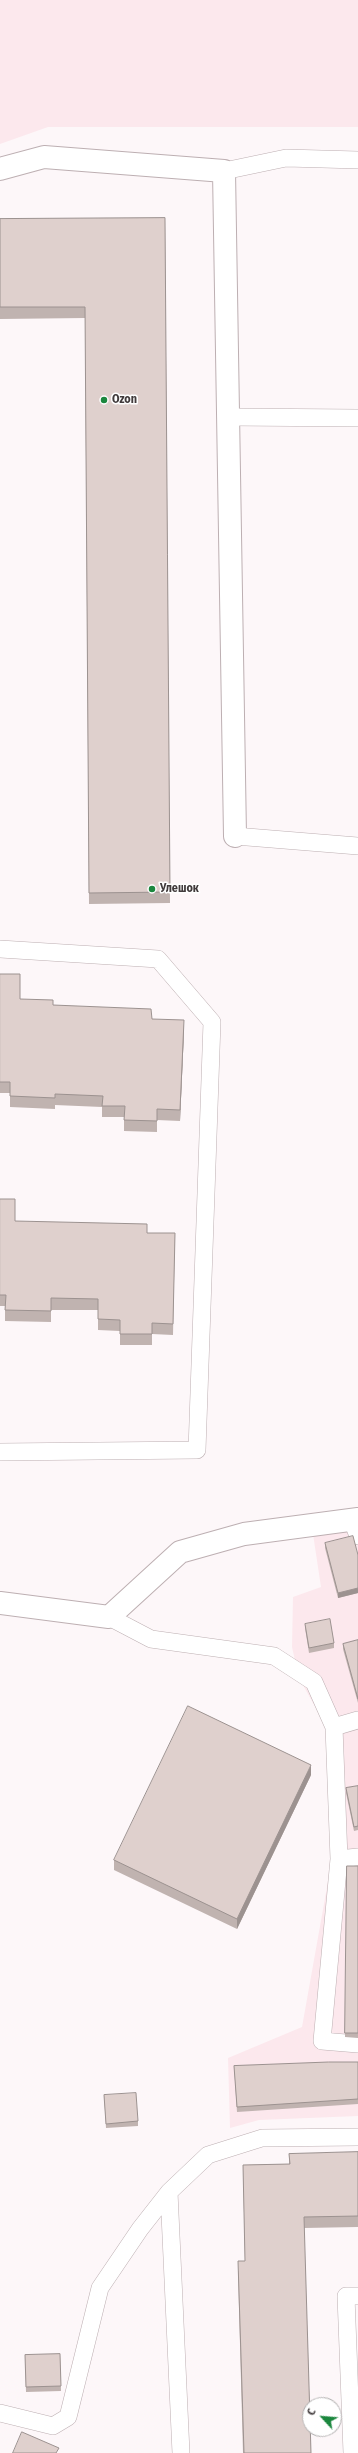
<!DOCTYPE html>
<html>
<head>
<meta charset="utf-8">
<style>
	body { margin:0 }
	#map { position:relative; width:358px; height:2453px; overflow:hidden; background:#fdf7f9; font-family:"Fira Sans Condensed",sans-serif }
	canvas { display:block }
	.north { position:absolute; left:302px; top:2397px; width:40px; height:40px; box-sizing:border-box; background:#fff; border:1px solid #b3b1b1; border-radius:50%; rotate:296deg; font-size:11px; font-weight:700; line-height:16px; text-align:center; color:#413b3c }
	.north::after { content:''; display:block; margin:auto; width:14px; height:18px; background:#1b873e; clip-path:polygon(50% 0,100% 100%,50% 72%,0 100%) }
</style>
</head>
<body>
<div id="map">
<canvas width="358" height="2453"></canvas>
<div class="north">С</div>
</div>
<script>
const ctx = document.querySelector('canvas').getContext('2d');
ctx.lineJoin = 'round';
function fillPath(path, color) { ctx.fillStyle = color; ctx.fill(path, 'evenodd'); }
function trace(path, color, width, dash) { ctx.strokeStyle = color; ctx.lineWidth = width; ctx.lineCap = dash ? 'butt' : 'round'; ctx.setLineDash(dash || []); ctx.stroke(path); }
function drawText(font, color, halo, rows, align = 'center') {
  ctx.font = font + ' "Fira Sans Condensed",sans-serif'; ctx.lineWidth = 3; ctx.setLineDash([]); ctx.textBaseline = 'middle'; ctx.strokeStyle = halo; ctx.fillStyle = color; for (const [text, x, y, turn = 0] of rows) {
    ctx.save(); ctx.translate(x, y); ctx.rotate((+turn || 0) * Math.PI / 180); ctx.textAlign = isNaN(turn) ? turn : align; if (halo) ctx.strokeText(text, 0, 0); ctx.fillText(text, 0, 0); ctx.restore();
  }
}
fillPath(new Path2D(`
	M0,0H358V127H48L0,144Z
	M358,1526V2116L259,2120L230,2128L228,2058L302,2027L332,1859L327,1728L299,1678L292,1647L293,1597L321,1587L313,1534Z`), '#fce8ed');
const lane = new Path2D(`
	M224,171L286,158L358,160
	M229,417L358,418
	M235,836L358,846
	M0,949L158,959L212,1022L197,1450L0,1452
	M352,1520L358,1536
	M109,1617L151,1639L274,1656L314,1682L334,1727L339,1859L322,2041L358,2044
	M334,1727L358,1720
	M339,1859L358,1857
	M169,2192L181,2453
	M0,2413L53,2426L68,2417L100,2288L140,2229L169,2192L208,2155L262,2138L358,2137
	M352,2453L346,2296H358`);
const street = new Path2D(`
	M0,169L44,157L224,171L235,836
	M0,1603L109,1617L180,1552L244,1534L358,1519`);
trace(lane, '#bdafb2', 18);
trace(street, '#bdafb2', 24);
trace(lane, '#fff', 17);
trace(street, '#fff', 22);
fillPath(new Path2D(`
	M165,218L170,903L89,904L85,318L0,319V219Z
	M0,974H20V999L53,1005L152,1019L184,1031L180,1121L157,1120V1132L124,1131V1117H102V1107L55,1105V1109L10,1107V1093H0Z
	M0,1199L15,1221L147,1233H175L173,1335L152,1334V1345H120V1331L98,1330V1310H51V1322L5,1321V1306H0Z
	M325,1543L358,1555V1593L338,1598L325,1548Z
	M305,1624L334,1643V1648L309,1653L305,1628Z
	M358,1640V1703L343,1649V1644Z
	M311,1775L237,1929L114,1870V1860Z
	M358,1786V1830L354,1831L346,1793V1788Z
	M347,1866H358V2038L345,2037Z
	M358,2062V2104L237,2112L234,2066Z
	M104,2095L138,2121V2126L106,2128Z
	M358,2152V2227L304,2228L311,2453H243L238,2272L245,2261L243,2165L289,2164V2154Z
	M60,2354L61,2391L26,2392L25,2355Z`), '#c0b3b0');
fillPath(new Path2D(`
	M184,1020V1031L180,1121V1110Z
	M358,1588V1593L338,1598V1593Z
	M311,1765V1775L237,1929V1919Z`), '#9c9290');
const building = new Path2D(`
	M165,218L170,892L89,893L85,307H0V219Z
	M0,974H20V999L53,1000V1005L151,1009L152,1019L184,1020L180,1110L157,1109V1121L124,1120L125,1106H102L103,1096L55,1094V1098L10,1096V1082H0Z
	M0,1199H15V1221L147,1224V1233H175L173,1324L152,1323V1334H120V1320L98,1319V1299L51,1298V1311L5,1310L6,1295H0Z
	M353,1536L358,1555V1588L338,1593L325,1543Z
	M330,1619L334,1643L309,1648L305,1624Z
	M358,1640V1699L343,1644Z
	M188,1706L311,1765L237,1919L114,1860Z
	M358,1786V1826L354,1827L346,1788Z
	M347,1866H358V2033H345Z
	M329,2062H358V2099L237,2107L234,2066Z
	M136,2093L138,2121L106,2124L104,2095Z
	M358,2152V2216L304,2217L311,2453H244L238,2261H245L243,2165L290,2164L289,2154Z
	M60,2354L61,2386L26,2387L25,2355Z
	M22,2432L59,2448L56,2453H13Z`);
fillPath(building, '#dfd0cd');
trace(building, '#9c9290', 1);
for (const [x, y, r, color] of [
	[104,400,4,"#1b873e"],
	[152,889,4,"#1b873e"]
]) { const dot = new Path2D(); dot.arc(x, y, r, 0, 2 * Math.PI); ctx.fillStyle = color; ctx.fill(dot); trace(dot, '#fff', 1.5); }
drawText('bold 12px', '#413b3c', '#fff', [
	["Ozon",112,400],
	["Улешок",160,889]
], 'left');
</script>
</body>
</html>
